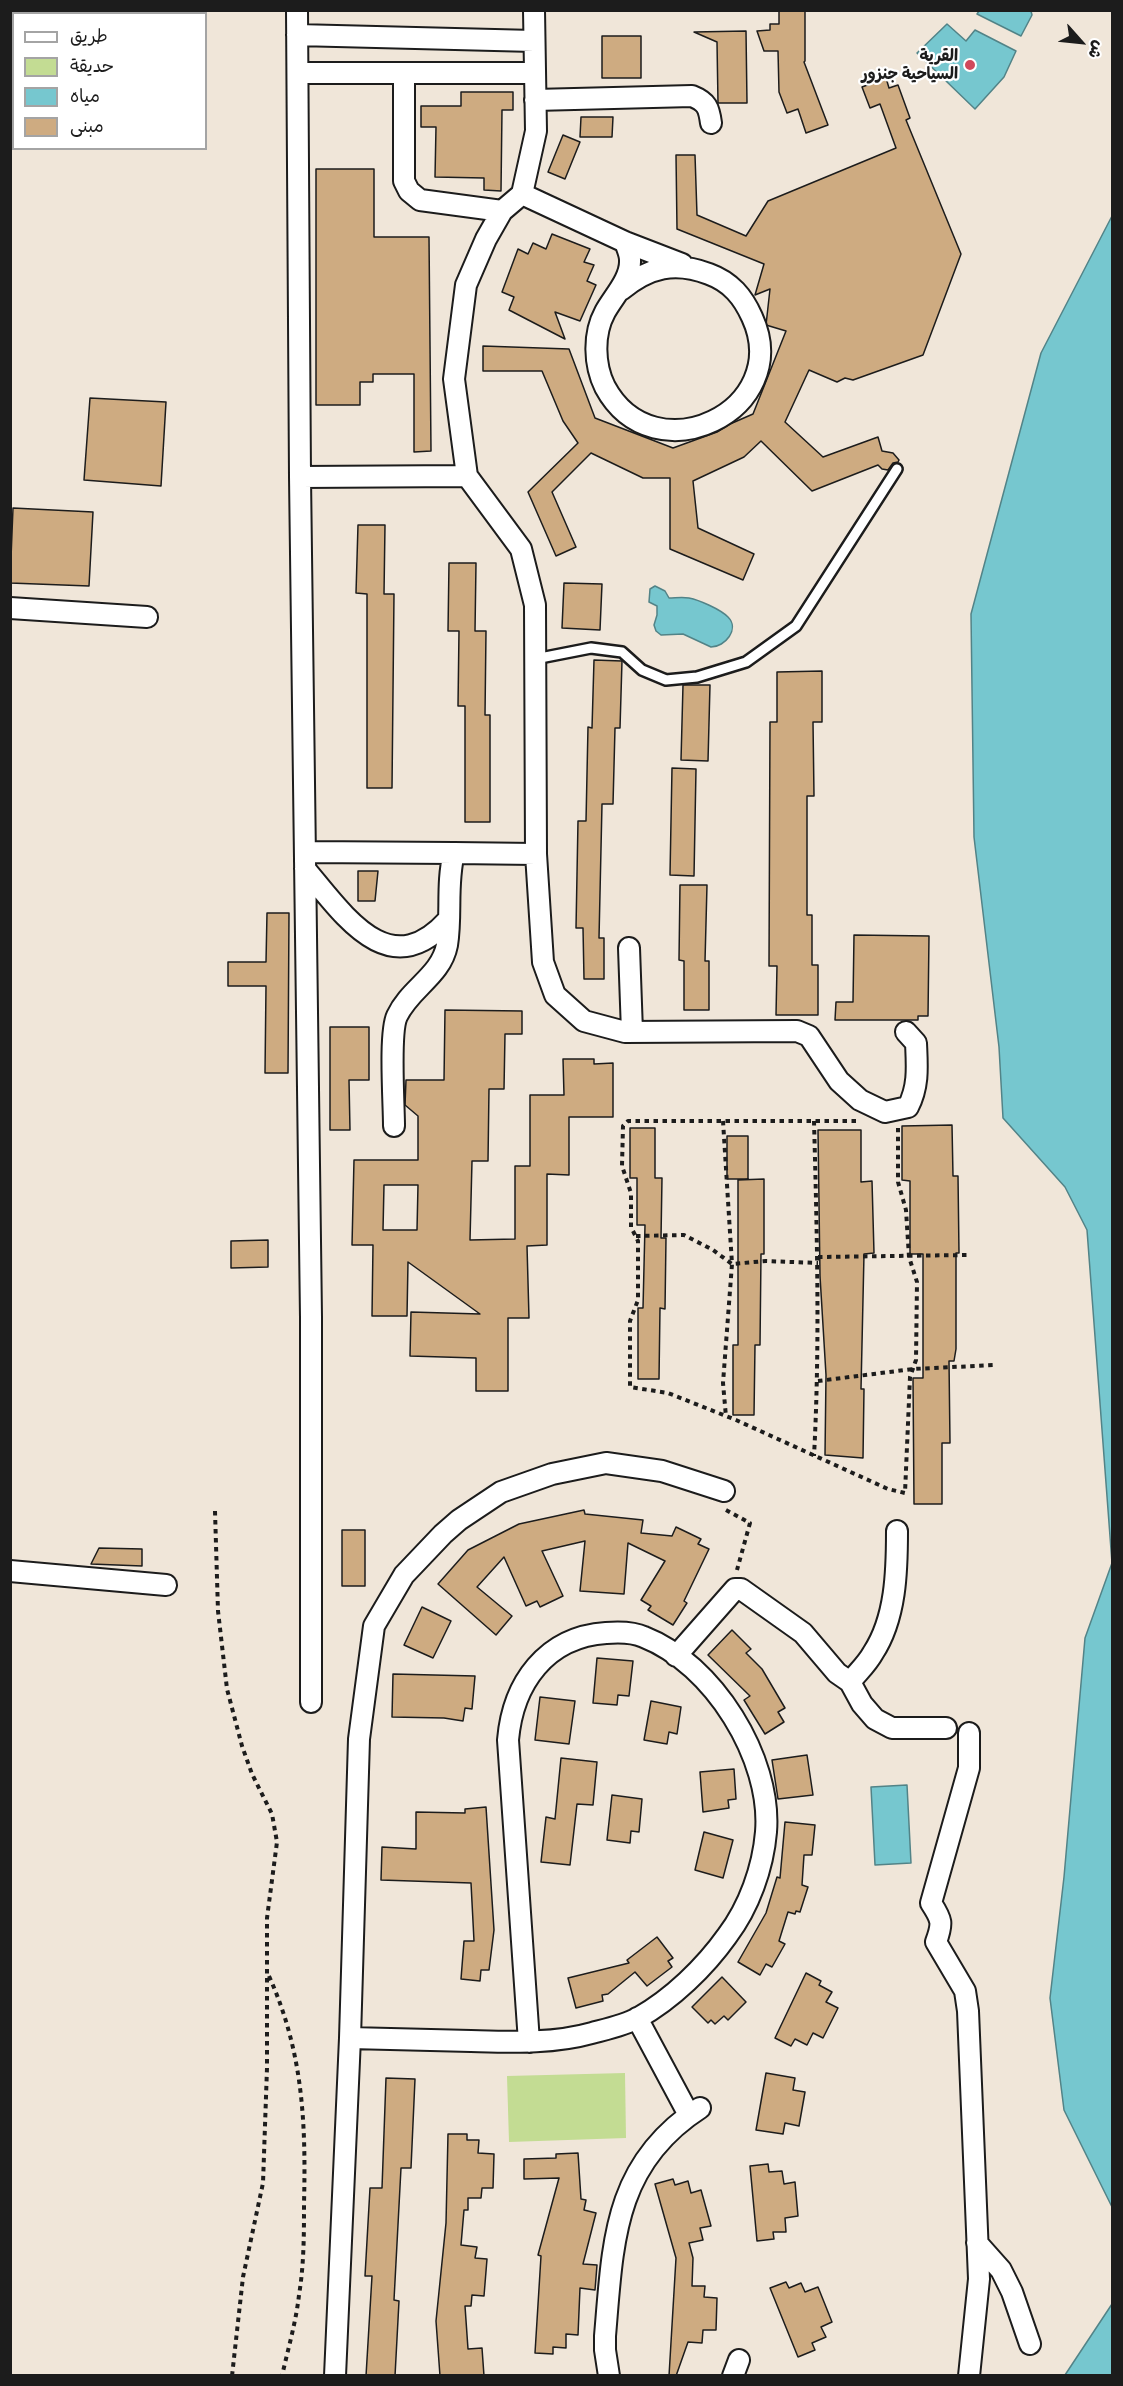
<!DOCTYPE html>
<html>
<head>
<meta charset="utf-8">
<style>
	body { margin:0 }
	#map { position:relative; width:1123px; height:2386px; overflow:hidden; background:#f0e6d9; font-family:Delius,"Playpen Sans Arabic",sans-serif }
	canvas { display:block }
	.frame { position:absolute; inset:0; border:12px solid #1c1c1c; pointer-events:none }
	.legend { position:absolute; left:12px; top:12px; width:195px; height:138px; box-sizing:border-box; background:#fff; border:2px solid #a4a4a4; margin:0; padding:8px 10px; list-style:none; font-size:18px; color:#1c1c1c }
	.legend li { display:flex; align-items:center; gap:12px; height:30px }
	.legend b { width:30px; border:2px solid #a4a4a4 }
	.north { position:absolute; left:1051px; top:12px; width:60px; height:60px; -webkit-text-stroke:4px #fff; paint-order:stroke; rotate:117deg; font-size:16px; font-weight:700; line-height:24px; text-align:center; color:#1c1c1c }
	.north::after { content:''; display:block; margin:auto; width:21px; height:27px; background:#1c1c1c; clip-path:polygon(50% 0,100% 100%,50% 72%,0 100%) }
</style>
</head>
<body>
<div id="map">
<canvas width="1123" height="2386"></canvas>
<div class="frame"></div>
<ul class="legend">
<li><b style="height:8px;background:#fff"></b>طريق</li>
<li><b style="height:16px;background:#c3dc93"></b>حديقة</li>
<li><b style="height:16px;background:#76c7cf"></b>مياه</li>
<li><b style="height:16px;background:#ceab81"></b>مبنى</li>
</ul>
<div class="north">ش</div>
</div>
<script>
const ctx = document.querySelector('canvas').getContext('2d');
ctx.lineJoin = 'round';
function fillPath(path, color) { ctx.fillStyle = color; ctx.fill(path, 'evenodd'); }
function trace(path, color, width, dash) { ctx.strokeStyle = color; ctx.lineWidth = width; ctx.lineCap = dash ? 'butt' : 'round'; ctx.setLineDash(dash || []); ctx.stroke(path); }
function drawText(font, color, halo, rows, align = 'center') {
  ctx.font = font + ' Delius,"Playpen Sans Arabic",sans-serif'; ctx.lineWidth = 4.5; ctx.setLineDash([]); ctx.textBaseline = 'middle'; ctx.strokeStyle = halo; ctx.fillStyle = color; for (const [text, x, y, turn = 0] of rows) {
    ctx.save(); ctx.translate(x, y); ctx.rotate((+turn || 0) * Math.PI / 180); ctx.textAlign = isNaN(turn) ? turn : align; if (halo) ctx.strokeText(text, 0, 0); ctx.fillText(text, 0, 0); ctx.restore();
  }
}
fillPath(new Path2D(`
	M625,2073L626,2138L509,2142L507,2076Z`), '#c3dc93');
const water = new Path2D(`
	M1031,11L1032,15L1021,36L977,14L979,11Z
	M947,24L966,41L975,30L1016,51L1004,77L975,109L917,53Z
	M1112,216V2207L1064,2110L1050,1998L1064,1877L1085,1638L1112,1563L1087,1230L1065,1187L1003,1118L999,1047L974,837L971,614L1041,353Z
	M655,586L665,591L669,598C675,598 682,597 689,598C699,600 720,609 728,617C740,629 725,647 711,647L683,634L661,635L656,631L654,625L657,615V606L649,602L650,589Z
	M907,1785L911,1863L875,1865L871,1787Z
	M1112,2304V2375H1065Z`);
fillPath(water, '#76c7cf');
trace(water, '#528387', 1.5);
const building = new Path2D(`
	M779,10H805V61L804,62L828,125L806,133L798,109L787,113L779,92L778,51H764L757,31L770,30V24H779Z
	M746,31L747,103H718L717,42L694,32Z
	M602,36H641V78H602Z
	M886,78L889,88L898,85L910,118L906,120L961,254L923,355L853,380L845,378L837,382L809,370L785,422L823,457L878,437L882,451L893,453L899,460L898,462L893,463L888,470L882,469L878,465L812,491L761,441L744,457L693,481L698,528L754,554L743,580L670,549V478H643L591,453L552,492L576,547L556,556L528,492L578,443L563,421L542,371H483V346L569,349L595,418L673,448L717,432L730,424L753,414L786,331L766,325L770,289L755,295L764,264L677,229L676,155H695L697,215L746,236L768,201L896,148L880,104L870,108L862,87Z
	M461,92H513V110H502L501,191L484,190V178L435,177L436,127H421V106H461Z
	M581,117H613L612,137H580Z
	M563,135L580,142L565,179L548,172Z
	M316,169H374V237H429L431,451L414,452V374H373V382H360V405H316Z
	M552,234L590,249L584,262L594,265L587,281L596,285L580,321L555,312L565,339L509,310L514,297L502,292L518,249L528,254L533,243L546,249Z
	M90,398L166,402L161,486L84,480Z
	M13,508L93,512L89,586L10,583Z
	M358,525H385L384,594H394L392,788H367V594L356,593Z
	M449,563H476L475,631H486L485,715H490V822H465V706H458L459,631H448Z
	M564,583L602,584L600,630L562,628Z
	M594,660L622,661L620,728H615L613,804H602L599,938H604V979H584L583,928H576L578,821H586L588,727L592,728Z
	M822,671V722H813L814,796H807V915H812V965H818V1015H776L777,966H769L770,722H777V672Z
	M683,685H710L708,761L681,760Z
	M672,768L696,769L694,876L670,875Z
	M358,871H378L375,901H358Z
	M680,885H707L705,961H709V1010H684V961L679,960Z
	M267,913H289L288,1073H265L266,986H228V962H266Z
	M854,935L929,936L928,1016H918V1020H835L836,1002H853Z
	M445,1010L522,1011V1034H505L504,1089H489L488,1161H472L470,1240L515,1239V1166H530V1095H564L563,1059H594V1064L613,1063V1117H569V1175L547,1174V1245L527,1246L529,1318H508V1391H476V1358L410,1356L411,1312L480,1314L408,1262L407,1316H372L373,1245H352L354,1160H418V1116L405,1105L406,1080H444ZM384,1185H418L417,1230H383Z
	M330,1027H369V1080H349L350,1130H330Z
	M952,1125L953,1176H958L959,1253H956V1349L954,1361H949L950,1443H942V1504H914L913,1378H923V1254H910V1181L902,1180V1126Z
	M630,1128H655V1178H662L661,1238H666L665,1309L660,1308L659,1379H638V1308H643L645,1225H637V1178H630Z
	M818,1130H861V1182L872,1181L874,1253L864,1254L861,1389H864L863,1458L825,1455L826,1375L820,1276Z
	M727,1136H748V1179H727Z
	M764,1179V1254H761L760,1345H755L754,1415H733V1345H738V1180Z
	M268,1240V1267L231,1268V1241Z
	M584,1510L585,1514L643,1520L641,1533L672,1536L676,1527L701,1539L698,1544L709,1549L684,1601L687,1603L673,1625L648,1610L651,1606L641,1600L665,1561L628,1543L624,1594L580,1591L585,1541L542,1551L563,1596L540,1607L537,1601L526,1606L504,1557L477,1587L512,1616L496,1635L438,1584L468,1550L519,1524Z
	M342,1530H365V1586H342Z
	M99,1548L142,1549V1566L91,1564Z
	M422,1607L451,1621L433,1658L404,1645Z
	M732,1630L751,1649L746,1653L762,1669L785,1708L778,1712L784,1722L765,1734L744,1700L750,1696L708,1655Z
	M597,1658L633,1661L629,1696L618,1695L617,1705L593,1703Z
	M393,1674L475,1676L472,1709L465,1708L463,1721L444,1718L392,1717Z
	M540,1697L575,1701L569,1744L535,1740Z
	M651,1701L681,1707L677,1734L669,1732L667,1744L644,1740Z
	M807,1755L813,1795L778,1799L772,1760Z
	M561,1758L597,1762L593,1805L577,1804L570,1865L541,1862L546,1817L555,1819Z
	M734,1769L736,1799L728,1800L729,1808L703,1812L700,1772Z
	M612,1795L642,1799L639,1832L631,1831L630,1843L607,1840Z
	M486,1807L494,1930L489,1970H481L480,1981L461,1979L464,1941H474L471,1883L381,1880L382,1847L416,1849V1812L465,1813V1809Z
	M785,1822L815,1825L812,1855H804L802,1885L808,1887L800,1912L796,1911L795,1914L788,1912L779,1941L785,1944L772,1967L766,1964L760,1975L738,1962L766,1913L777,1877L780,1878Z
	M704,1832L733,1840L723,1878L695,1870Z
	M657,1937L673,1958L668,1961L672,1967L647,1986L635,1972L608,1994L602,1995L603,2001L576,2008L568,1978L629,1963L627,1960Z
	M806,1973L821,1981L819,1985L832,1992L826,2002L838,2008L823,2038L813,2033L807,2045L795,2039L791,2046L775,2038Z
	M722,1977L746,2002L728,2020L724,2016L715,2024L711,2020L708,2023L692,2007Z
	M766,2073L795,2078L793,2090L805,2092L799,2126L785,2123L783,2134L756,2130Z
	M386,2078L415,2079L411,2168H401L394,2300L399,2301L395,2376H366L372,2276H365L370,2188H382Z
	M448,2134H467V2140H479L478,2153L494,2154L493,2188H482L481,2198H468V2210H464L461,2245L477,2247L475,2258L487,2259L484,2296L472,2295L471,2306H465L468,2349L482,2348L484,2376H440L436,2321L446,2223Z
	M578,2153L581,2199L586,2200L584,2210L596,2213L583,2264L597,2265L595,2290L580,2288L578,2335L566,2334V2348L553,2347V2354L535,2353L541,2256L538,2255L559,2178L524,2179V2159L556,2158V2154Z
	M768,2164L769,2172L782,2171L784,2184L795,2182L798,2216L785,2218L786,2232H773L774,2239L757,2241L750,2166Z
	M673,2179L675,2185L688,2181L691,2193L701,2190L711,2226L700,2228L703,2240L689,2243L693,2258L692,2286H705L704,2297L717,2298L716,2330H703L702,2343L688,2342L676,2376H669L676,2258L655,2184Z
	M786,2282L789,2288L801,2283L805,2292L818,2287L832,2322L821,2327L826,2337L812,2343L815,2350L798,2357L770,2288Z`);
fillPath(building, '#ceab81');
trace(building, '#1c1c1c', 1.5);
const service = new Path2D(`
	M535,659L591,648L622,652L642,670L666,680L697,677L746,662L796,626L897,469`);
const minor = new Path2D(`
	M297,10L300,477L311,1317V1702
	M297,35L534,41
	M299,73H534
	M404,74V181L409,191L420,200L502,211
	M535,100L692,96C707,102 709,108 711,123
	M522,194L625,242L682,264
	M621,290C649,267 675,261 709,274C731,282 743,297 752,317C795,410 654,478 605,387C594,365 593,334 605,312C613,297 631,279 630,260C630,254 627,248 625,242
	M467,476L454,379L466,285L486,239L502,211L522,194L536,131L534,10
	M300,477L467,476L521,549L535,605L536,854L543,962L555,995L584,1021L625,1032L797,1031L809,1036L839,1081L860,1100L885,1112L908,1107C919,1086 917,1066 916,1043L906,1032
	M10,608L147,617
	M305,852L454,853
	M305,869C344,915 389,985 448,920
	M629,948L632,1032
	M394,1126C394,1103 389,1033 397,1016C410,988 441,976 447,945C452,915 446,884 454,853L536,854
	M10,1571L166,1585
	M676,1656L735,1589H741L803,1633L837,1673L850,1682L862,1704L875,1719L892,1728H946
	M850,1682C858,1672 867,1664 873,1653C896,1618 897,1571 897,1531
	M637,2018L689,2115
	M350,2038C390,2039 431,2040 471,2041C511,2042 553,2044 592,2033C607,2029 625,2025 638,2018C672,1999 705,1967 727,1936C749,1907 763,1868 766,1832C772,1758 713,1664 644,1637C633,1632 618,1632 606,1633C546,1637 513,1683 508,1740L529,2042
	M977,2243L1001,2270L1012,2292L1030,2344
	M335,2376L350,2038L359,1739L374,1626L404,1575L443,1534L459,1520L501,1492L552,1474L606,1463L662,1471L724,1491
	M609,2376L605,2350V2336C613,2243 613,2164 700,2108
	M733,2376L739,2360
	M969,2376L979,2279L968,2011L965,1991L936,1942C943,1923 942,1920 931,1903L969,1768V1733`);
trace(service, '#1c1c1c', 14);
trace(minor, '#1c1c1c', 24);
trace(new Path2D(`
	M723,1121L732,1264L723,1383L726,1417
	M814,1121C817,1233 820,1344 814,1456
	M856,1121H628L623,1126L622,1166L631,1193V1227L638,1241V1300L630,1321V1387L668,1393L736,1420L888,1489L905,1493L910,1377L916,1360L917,1282L909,1257L906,1210L898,1182V1128
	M636,1236L684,1235L713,1250L732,1264L766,1261L818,1263
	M818,1257L967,1255
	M818,1381L913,1369L995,1365
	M726,1510L750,1523L737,1570
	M215,1511L218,1611L227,1689L242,1746L252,1774L272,1814L277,1842L267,1918V2068L263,2183L243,2277L232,2376
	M269,1976C303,2052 306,2122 304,2204C304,2234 304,2265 299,2295C296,2322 288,2349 282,2376`), '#1c1c1c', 4, [4.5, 4.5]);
trace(service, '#fff', 9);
trace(minor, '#fff', 20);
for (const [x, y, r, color] of [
	[970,65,6,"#d1495b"]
]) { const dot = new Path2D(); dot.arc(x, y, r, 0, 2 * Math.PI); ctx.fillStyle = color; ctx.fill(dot); trace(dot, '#fff', 2); }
drawText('bold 16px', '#1c1c1c', '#fff', [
	["القرية",958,56],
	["السياحية جنزور",958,74]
], 'right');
</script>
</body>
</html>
